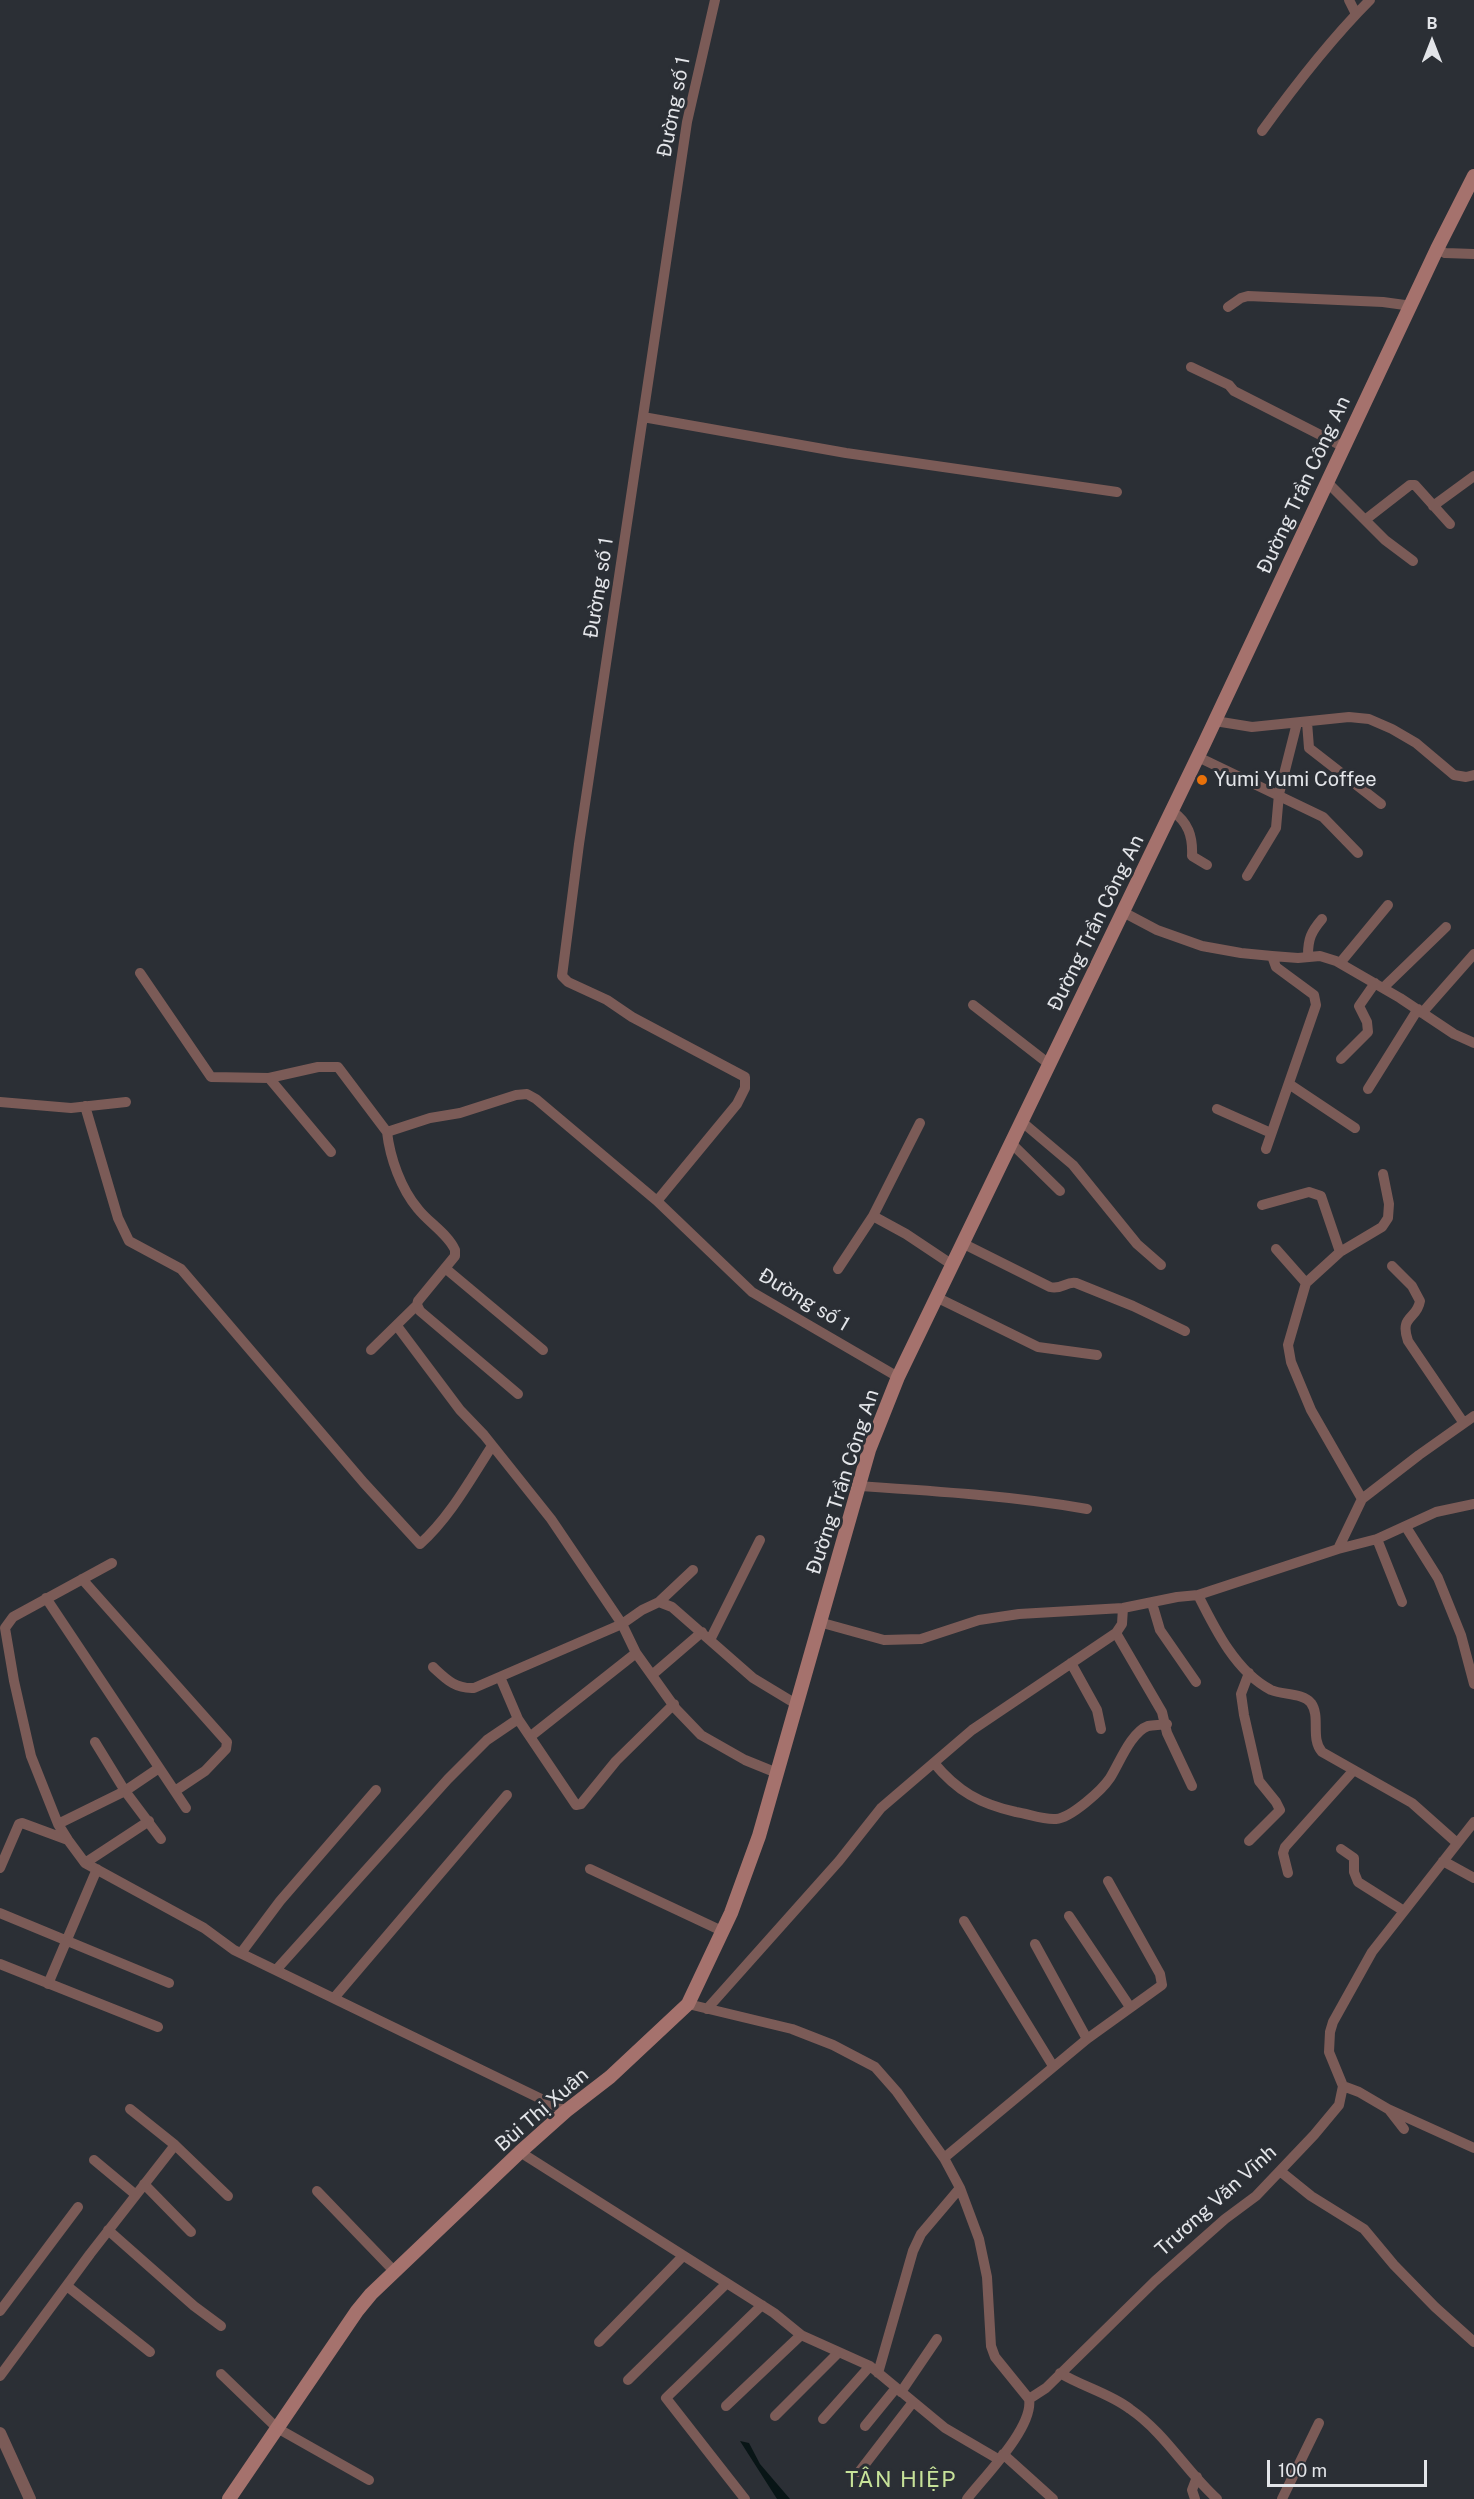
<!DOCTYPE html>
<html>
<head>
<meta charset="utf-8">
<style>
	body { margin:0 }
	#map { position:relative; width:1474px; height:2499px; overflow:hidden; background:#2b2f35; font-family:"Public Sans",sans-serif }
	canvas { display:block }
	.north { position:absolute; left:1402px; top:12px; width:60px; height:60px; -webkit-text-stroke:4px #2b2f35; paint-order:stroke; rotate:0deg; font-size:16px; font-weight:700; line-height:24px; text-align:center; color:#e3e5e9 }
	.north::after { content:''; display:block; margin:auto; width:21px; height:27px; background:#e3e5e9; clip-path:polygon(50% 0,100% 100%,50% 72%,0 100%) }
	.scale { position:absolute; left:1267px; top:2460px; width:160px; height:27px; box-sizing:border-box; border:3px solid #e3e5e9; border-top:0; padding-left:8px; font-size:18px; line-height:21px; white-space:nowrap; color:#e3e5e9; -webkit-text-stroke:4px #2b2f35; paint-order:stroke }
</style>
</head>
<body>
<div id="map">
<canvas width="1474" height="2499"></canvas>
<div class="north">B</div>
<div class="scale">100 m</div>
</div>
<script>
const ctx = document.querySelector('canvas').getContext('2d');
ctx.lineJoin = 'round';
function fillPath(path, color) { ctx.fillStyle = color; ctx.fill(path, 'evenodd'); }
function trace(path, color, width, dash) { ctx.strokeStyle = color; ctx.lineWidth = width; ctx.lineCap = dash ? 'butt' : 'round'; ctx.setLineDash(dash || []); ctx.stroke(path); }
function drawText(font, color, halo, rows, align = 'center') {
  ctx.font = font + ' "Public Sans",sans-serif'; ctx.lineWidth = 6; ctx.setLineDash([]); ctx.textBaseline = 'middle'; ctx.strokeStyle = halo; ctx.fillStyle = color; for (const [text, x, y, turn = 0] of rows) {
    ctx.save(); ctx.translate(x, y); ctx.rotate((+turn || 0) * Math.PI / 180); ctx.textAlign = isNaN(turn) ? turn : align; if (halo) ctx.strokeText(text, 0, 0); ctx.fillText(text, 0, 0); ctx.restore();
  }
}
fillPath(new Path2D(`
	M740,2441L749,2443L760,2464L790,2499H777Z`), '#081516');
trace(new Path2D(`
	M715,0L687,122L579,844L562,976L568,982L607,1000L632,1017L745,1077V1088L737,1104L657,1201L752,1292L898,1377
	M1349,0L1356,14
	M1262,131C1296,84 1330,40 1370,0
	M1437,249L1445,253L1474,254
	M1228,307L1241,298L1248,296L1383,302L1412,306
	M1191,367L1229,385L1234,391L1344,447
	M643,417L846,453L1117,492
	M1327,482L1365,520L1410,485H1415L1450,524
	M1433,506L1474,476
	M1365,520L1385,540L1413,561
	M1215,721L1252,727L1349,717L1369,719L1392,729L1416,743L1454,775L1466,777L1474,775
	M1307,722L1309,748L1381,804
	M1198,757L1323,817L1358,853
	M1172,811C1188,822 1193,836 1192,856L1207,865
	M1247,876L1276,828L1279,794L1297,723
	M1123,912L1157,930L1202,946L1241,953L1272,956L1298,958L1320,956L1336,961L1400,998L1454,1034L1474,1043
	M1308,955C1308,939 1311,932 1322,919
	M1340,963L1388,905
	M140,973L211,1077L269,1078L318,1067H338L387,1132L430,1118L460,1113L516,1095L527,1094L536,1099L657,1201
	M1383,988L1446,927
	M973,1005L1049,1064
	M1422,1013L1474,954
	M1341,1059L1368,1032L1367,1022L1359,1006L1375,983
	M269,1078L331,1152
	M1289,1084L1355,1128
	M1368,1089L1418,1009
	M0,1102L71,1108L126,1102
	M85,1106L118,1218L129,1241L181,1269L364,1483L420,1544C450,1517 470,1480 492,1446
	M1217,1109L1271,1133
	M1021,1121L1073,1165L1137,1244L1161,1265
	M920,1123L873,1216L906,1234L951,1264
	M387,1132C390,1158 401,1189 418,1209C429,1223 448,1234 455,1250V1256L418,1301L417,1305L420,1311L518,1394
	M1011,1143L1060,1191
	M1266,1149L1316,1005L1314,995L1276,967L1272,956
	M1262,1205L1309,1192L1321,1196L1340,1252
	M962,1243L1050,1287C1062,1290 1066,1281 1076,1283L1133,1306L1185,1331
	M1276,1249L1306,1283
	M1392,1266L1412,1286L1420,1301C1417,1320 1399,1315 1408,1341L1463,1422
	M445,1268L543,1350
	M838,1269L873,1216
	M936,1297L1038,1347L1097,1355
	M397,1326L460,1410L484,1435L551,1519L622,1624L636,1653L676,1709L701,1735L745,1760L777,1773
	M371,1350L417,1305
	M859,1486C935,1491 1012,1496 1087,1509
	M1362,1499L1311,1410L1291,1362L1288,1345L1306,1283L1340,1252L1382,1227L1388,1218L1389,1204L1383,1174
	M1406,1527L1438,1578L1461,1635L1474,1684
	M1377,1539L1402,1602
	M1338,1549L1362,1499L1419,1455L1474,1416
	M112,1563L13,1617L5,1628L14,1681L31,1756L58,1824L68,1840L85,1863L204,1928L234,1950L566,2111
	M82,1579L227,1742L226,1749L205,1771L175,1791
	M1198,1595C1215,1629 1236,1672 1271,1690C1283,1695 1303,1693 1311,1703C1321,1717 1310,1738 1322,1752L1412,1803L1457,1843
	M46,1598L186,1808
	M659,1602L693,1570
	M1152,1603L1160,1630L1196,1682
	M819,1622L884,1640L921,1639L979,1620L1019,1614L1123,1608L1177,1597L1198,1595L1338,1549L1377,1539L1436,1512L1474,1504
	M1116,1633L1162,1712L1167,1733L1192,1786
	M710,1640L760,1540
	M1071,1663L1097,1710L1101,1729
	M433,1667C446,1679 455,1689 474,1688L622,1624L642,1610L659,1602L672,1607L753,1678L796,1704
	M1249,1673L1241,1694L1244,1715L1259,1781L1276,1802L1280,1810L1249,1841
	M652,1675L702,1632
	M500,1677L518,1719L576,1805L581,1804L616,1761L674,1704
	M531,1736L636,1653
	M95,1742L125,1791L159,1768
	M934,1763C957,1791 980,1804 1016,1812C1029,1814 1043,1820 1056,1819C1071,1818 1102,1790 1110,1778C1119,1764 1131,1732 1148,1726C1154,1725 1161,1725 1167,1724
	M58,1824L125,1791L161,1839
	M1341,1849L1354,1858V1872L1358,1882L1404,1911
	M1443,1861L1474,1878
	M85,1863L149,1821
	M0,1868L19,1824L22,1823L68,1840
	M590,1869L722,1931
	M1288,1873L1283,1853L1285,1847L1353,1771
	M0,1913L169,1983
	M1069,1916L1130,2007
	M964,1921L1053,2066
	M1035,1944L1087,2039
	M241,1953L280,1901L376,1790
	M0,1964L158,2027
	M276,1970L448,1779L487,1740L518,1719
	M48,1984L97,1869
	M334,1998L507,1795
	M688,2004L792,2029L833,2045L875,2067L897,2092L944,2158L960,2188L979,2239L987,2277L991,2346L995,2357L1029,2399C1034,2427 984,2477 967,2499
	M707,2009L839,1861L881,1808L972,1730L1116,1633L1122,1624L1123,1608
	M1343,2086L1359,2092L1388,2109L1474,2148
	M130,2109L175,2145L228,2196
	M1390,2111L1404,2129
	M520,2152L774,2313L801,2335L870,2366L945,2428L998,2459
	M944,2158L1087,2039L1162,1985L1160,1974L1108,1881
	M94,2160L136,2195
	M1280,2171L1311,2196L1364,2229L1394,2265L1435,2307L1474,2342
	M144,2184L191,2232
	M317,2191L395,2272
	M108,2230L194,2306L221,2326
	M67,2286L150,2352
	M0,2311L78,2207
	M599,2342L683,2256
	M878,2373L913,2251L921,2234L960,2188
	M1060,2373C1083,2387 1109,2393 1130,2409C1165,2433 1186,2471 1217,2499
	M221,2374L277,2428L369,2480
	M0,2376L90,2254L175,2145
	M628,2380L726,2284
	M901,2392L937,2339
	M1029,2399L1046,2388L1155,2281L1225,2219L1256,2196L1314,2135L1339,2105L1343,2086L1329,2052L1330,2032L1333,2022L1372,1952L1474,1822
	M726,2406L801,2335
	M775,2416L838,2353
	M823,2419L870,2366
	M865,2426L896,2388
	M1003,2454L1053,2499
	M859,2472L913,2402
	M745,2499L666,2398L762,2305
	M1195,2499L1192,2490L1197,2477
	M1282,2499L1319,2423`), '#7b5b57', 10);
trace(new Path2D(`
	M0,2433L30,2499`), '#7b5b57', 12);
trace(new Path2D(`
	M229,2499L357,2311L371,2294L520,2152L566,2111L610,2077L688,2004L731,1913L759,1836L869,1450L898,1377L1204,744L1437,249L1474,176`), '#a5726d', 14);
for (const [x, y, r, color] of [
	[1202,780,6,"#e8710a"]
]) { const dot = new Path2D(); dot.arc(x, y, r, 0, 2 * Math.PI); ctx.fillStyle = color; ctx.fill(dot); trace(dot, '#2b2f35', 2); }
drawText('20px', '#e3e5e9', '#2b2f35', [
	["Đường số 1",674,107,-79],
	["Đường Trần Công An",1304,485,-65],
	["Đường số 1",599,588,-81],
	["Đường Trần Công An",1096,923,-64],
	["Đường số 1",804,1300,31],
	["Đường Trần Công An",843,1482,-72],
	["Bùi Thị Xuân",542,2110,-41],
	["Trương Văn Vĩnh",1216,2201,-42]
]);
drawText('20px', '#e3e5e9', '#2b2f35', [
	["Yumi Yumi Coffee",1214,780]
], 'left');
ctx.letterSpacing = '1.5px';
drawText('22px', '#c7e299', '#2b2f35', [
	["TÂN HIỆP",901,2480]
]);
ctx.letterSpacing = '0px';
</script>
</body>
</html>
